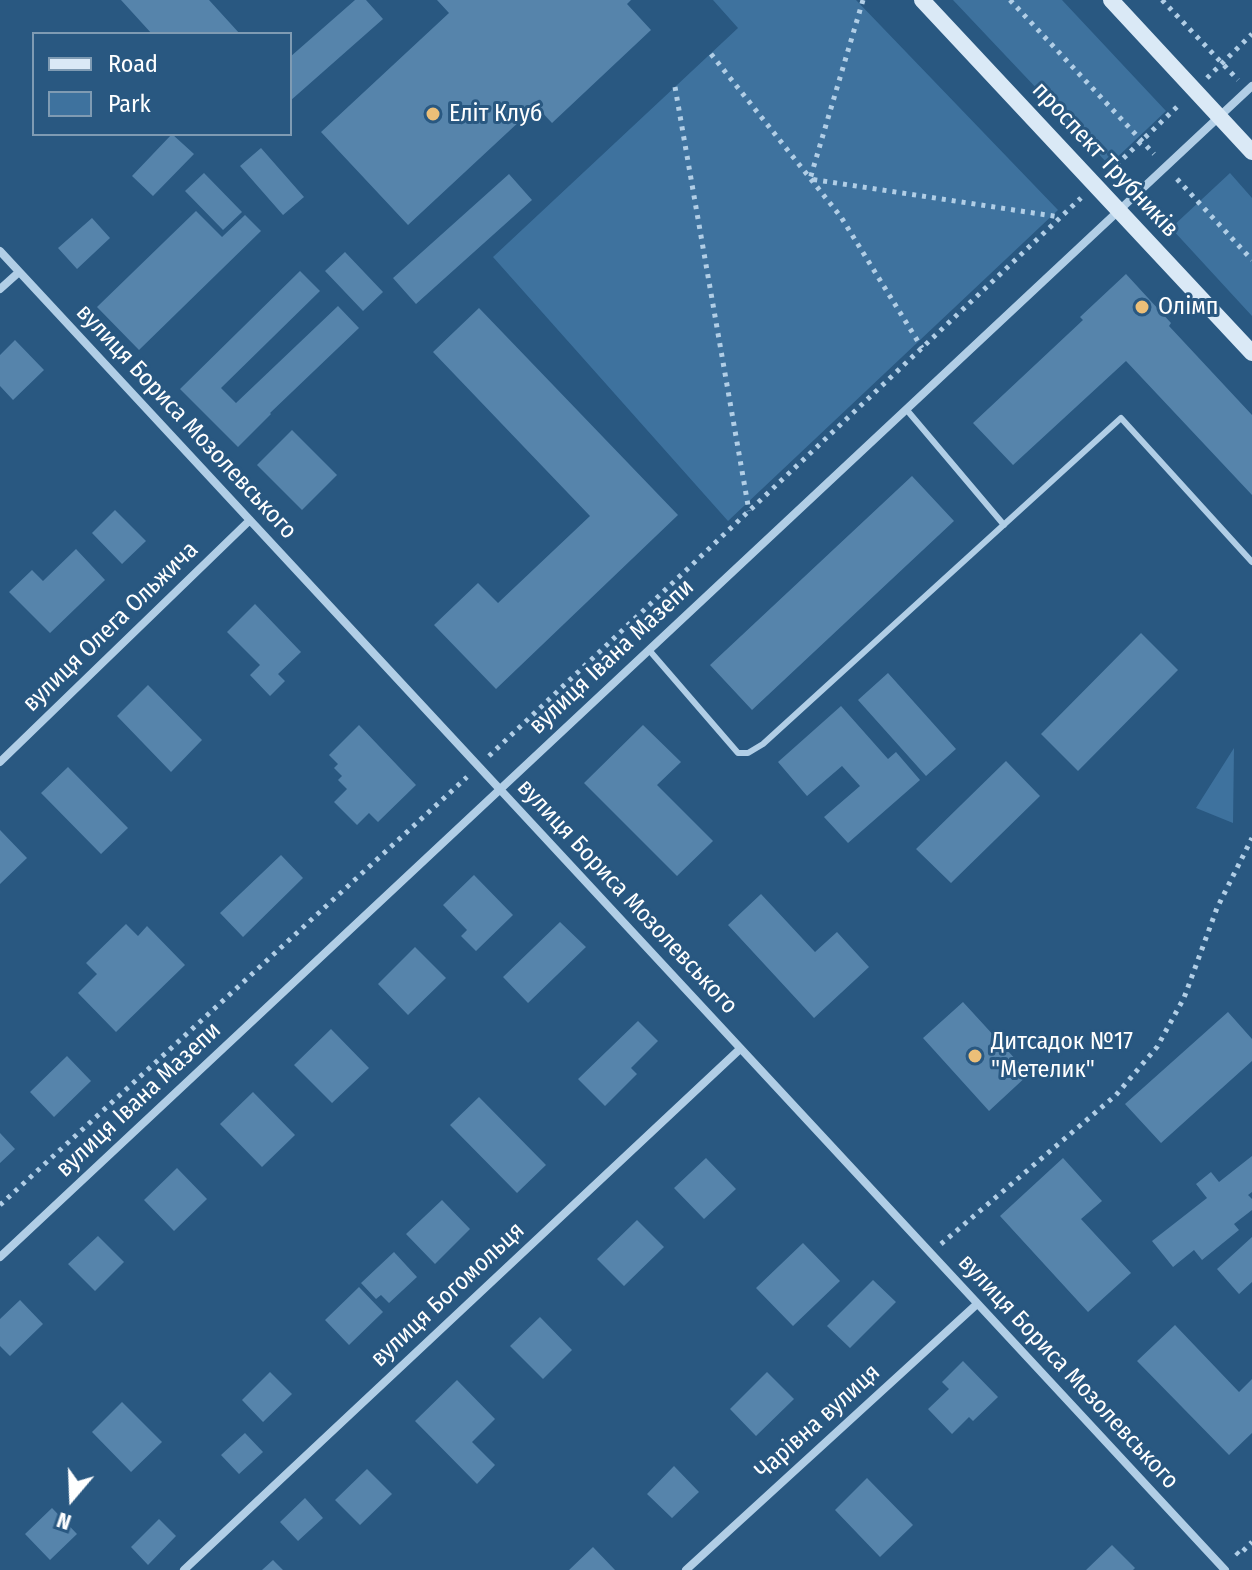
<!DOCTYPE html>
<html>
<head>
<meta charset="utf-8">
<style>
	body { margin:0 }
	#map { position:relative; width:1252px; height:1570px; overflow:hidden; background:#295881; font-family:"Fira Sans Condensed",sans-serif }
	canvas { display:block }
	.legend { position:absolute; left:32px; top:32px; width:260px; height:104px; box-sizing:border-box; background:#295881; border:2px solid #7f9bb3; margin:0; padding:10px 14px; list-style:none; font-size:24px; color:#fff }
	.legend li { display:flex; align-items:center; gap:16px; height:40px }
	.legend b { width:40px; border:2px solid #7f9bb3 }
	.north { position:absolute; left:32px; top:1458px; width:80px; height:80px; -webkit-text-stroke:6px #295881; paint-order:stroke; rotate:199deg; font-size:22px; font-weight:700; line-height:32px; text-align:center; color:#fff }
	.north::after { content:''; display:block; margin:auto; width:28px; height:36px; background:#fff; clip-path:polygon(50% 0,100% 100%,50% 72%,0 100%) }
</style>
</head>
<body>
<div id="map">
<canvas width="1252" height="1570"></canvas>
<ul class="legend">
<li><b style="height:10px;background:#dae9f6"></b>Road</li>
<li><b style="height:22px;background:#3e729e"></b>Park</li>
</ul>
<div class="north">N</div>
</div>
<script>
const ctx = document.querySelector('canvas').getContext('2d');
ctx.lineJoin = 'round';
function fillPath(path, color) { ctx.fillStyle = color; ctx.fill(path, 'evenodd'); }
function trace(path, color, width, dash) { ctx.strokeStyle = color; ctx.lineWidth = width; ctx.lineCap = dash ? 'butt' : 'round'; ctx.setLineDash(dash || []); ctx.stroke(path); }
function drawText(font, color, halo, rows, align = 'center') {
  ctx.font = font + ' "Fira Sans Condensed",sans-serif'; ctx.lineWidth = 6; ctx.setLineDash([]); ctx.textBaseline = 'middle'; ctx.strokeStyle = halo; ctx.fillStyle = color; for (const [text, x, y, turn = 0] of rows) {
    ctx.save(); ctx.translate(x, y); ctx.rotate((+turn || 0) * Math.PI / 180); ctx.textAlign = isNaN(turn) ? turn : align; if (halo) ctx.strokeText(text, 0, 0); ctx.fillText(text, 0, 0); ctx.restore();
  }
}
fillPath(new Path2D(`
	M713,0H856L1058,210L728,521L493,257L738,28Z
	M953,0H1062L1166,111L1109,165Z
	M1230,173L1252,198V316L1171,228Z
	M1234,748L1233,823L1196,808Z`), '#3e729e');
fillPath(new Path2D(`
	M121,0H209L240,34H152Z
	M355,0H366L383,19L290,101V57Z
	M437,0H631L627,4L651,30L552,123L536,106L408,225L321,132L449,13Z
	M172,134L194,154L153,196L132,176Z
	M261,148L304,197L283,215L240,166Z
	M204,173L242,212L223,230L185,191Z
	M509,174L532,200L416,304L393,278Z
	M196,211L222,237L245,215L261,231L139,350L97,307Z
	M92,218L110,238L77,269L58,248Z
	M345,252L383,292L363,311L325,271Z
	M300,271L320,291L221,388L236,403L338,306L359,328L270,413L271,414L238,447L180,389Z
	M1126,274L1171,323L1169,326L1252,415V495L1126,361L1013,465L973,423L1083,320L1080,317Z
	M479,308L678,515L496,689L434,625L478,583L498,603L590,516L433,352Z
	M15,340L44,370L13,400L0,386V355Z
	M292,430L337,475L302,510L257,465Z
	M912,476L954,521L752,710L710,665Z
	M115,510L146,541L122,564L92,533Z
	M76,549L105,580L50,633L9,592L32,570L43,581Z
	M255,604L301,652L278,674L285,681L270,696L250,675L260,665L227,632Z
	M1141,633L1178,670L1078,771L1041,734Z
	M888,673L956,749L926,776L858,700Z
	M148,685L202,740L171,772L117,716Z
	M841,706L888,759L896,752L920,780L848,843L824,817L860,786L842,766L807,796L778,762Z
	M359,725L416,785L378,822L369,813L357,825L334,802L347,789L338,780L342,776L334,768L338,764L329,755Z
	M643,725L681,762L657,785L713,841L677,876L584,783Z
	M1006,761L1040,796L951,883L916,849Z
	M68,767L128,828L101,854L41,793Z
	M0,830L27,858L0,884Z
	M281,855L303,878L243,937L220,913Z
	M474,875L513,915L476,951L461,936L467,930L443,905Z
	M761,894L815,952L837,932L869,967L814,1018L728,925Z
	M560,922L586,947L528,1003L503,977Z
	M126,924L138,936L147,926L185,965L116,1032L78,993L97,974L86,963Z
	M415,947L446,978L408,1015L378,984Z
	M963,1002L1029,1074L989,1111L923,1038Z
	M1228,1012L1252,1039V1061L1161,1143L1125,1104Z
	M638,1021L658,1041L631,1068L637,1074L605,1106L578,1079Z
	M331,1029L369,1068L332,1103L294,1065Z
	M67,1056L91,1081L54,1117L30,1092Z
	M253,1092L295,1135L262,1167L220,1124Z
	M479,1097L546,1165L517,1193L450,1125Z
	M0,1133L15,1149L0,1163Z
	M1252,1156V1192L1248,1195L1252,1199V1210L1234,1224L1239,1230L1202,1260L1194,1250L1173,1267L1152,1241L1207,1198L1196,1184L1211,1172L1219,1182Z
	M706,1158L736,1189L704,1219L674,1188Z
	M1063,1158L1102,1201L1081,1219L1131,1273L1088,1312L1000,1216Z
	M177,1168L207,1199L174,1231L144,1200Z
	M442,1200L470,1229L435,1264L406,1234Z
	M637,1220L664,1247L624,1286L597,1259Z
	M98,1236L124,1262L95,1291L68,1264Z
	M1252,1237V1282L1239,1294L1217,1269Z
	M803,1243L840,1281L793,1326L756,1288Z
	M394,1252L417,1277L389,1303L381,1295L376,1299L361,1283Z
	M873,1280L896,1302L850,1348L827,1326Z
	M359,1287L383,1312L349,1345L325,1320Z
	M20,1300L43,1324L10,1356L0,1346V1319Z
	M540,1317L572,1350L543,1379L510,1346Z
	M1175,1325L1239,1392L1252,1379V1433L1229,1455L1137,1361Z
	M963,1361L998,1397L973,1421L969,1417L952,1434L928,1409L949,1389L942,1382Z
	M270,1372L292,1394L263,1422L242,1400Z
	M767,1372L794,1399L756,1436L730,1409Z
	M457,1380L495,1419L472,1442L495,1465L477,1484L415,1421Z
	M122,1402L162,1442L131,1472L92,1432Z
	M245,1433L263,1452L239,1474L221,1455Z
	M674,1466L699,1492L672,1518L647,1494Z
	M367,1469L392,1494L360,1525L335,1500Z
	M867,1478L913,1525L880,1557L835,1510Z
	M305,1498L323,1518L298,1541L280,1522Z
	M52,1508L77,1534L50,1560L25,1534Z
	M159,1519L176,1536L148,1565L131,1547Z
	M1112,1545L1135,1568L1133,1570H1086Z
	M593,1547L615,1570H569Z
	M273,1560L283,1570H262Z`), '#5684ab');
trace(new Path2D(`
	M863,0L810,179L1060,217
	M1010,0L1154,154
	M1162,0L1238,80
	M711,54L841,217L922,348
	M1207,78L1252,34
	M675,87L749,511
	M1109,172L1180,104
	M1177,179L1252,260
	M489,756L1081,198
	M0,1205L467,777
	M941,1244L1116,1095L1157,1047L1184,998L1217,908L1252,838
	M1236,1552L1239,1555L1252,1542`), '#b1cee6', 5, [4, 6]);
trace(new Path2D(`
	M906,409L1004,525
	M649,650L738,753H748L763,744L1121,418L1252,562`), '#b1cee6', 6);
trace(new Path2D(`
	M0,251L1225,1570
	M0,289L19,272
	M0,762L250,520
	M0,1257L1252,86
	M184,1570L740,1049
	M686,1570L977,1304`), '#b1cee6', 8);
trace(new Path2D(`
	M922,0L1252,353
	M1111,0L1252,152`), '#dae9f6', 16);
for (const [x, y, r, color] of [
	[433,114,8,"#ecbf78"],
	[1142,307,8,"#ecbf78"],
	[975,1056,8,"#ecbf78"]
]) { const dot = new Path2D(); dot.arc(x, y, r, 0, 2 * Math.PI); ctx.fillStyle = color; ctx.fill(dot); trace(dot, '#295881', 3); }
drawText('24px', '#fff', '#295881', [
	["Еліт Клуб",449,114],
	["Олімп",1158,307],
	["Дитсадок №17",991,1042],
	["\"Метелик\"",991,1070]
], 'left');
drawText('24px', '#fff', '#295881', [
	["проспект Трубників",1105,160,47],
	["вулиця Бориса Мозолевського",186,422,47],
	["вулиця Олега Ольжича",111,627,-44],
	["вулиця Івана Мазепи",612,657,-43],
	["вулиця Бориса Мозолевського",627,897,47],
	["вулиця Івана Мазепи",139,1100,-43],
	["вулиця Богомольця",448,1295,-43],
	["вулиця Бориса Мозолевського",1068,1372,47],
	["Чарівна вулиця",818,1422,-42]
]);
</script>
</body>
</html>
